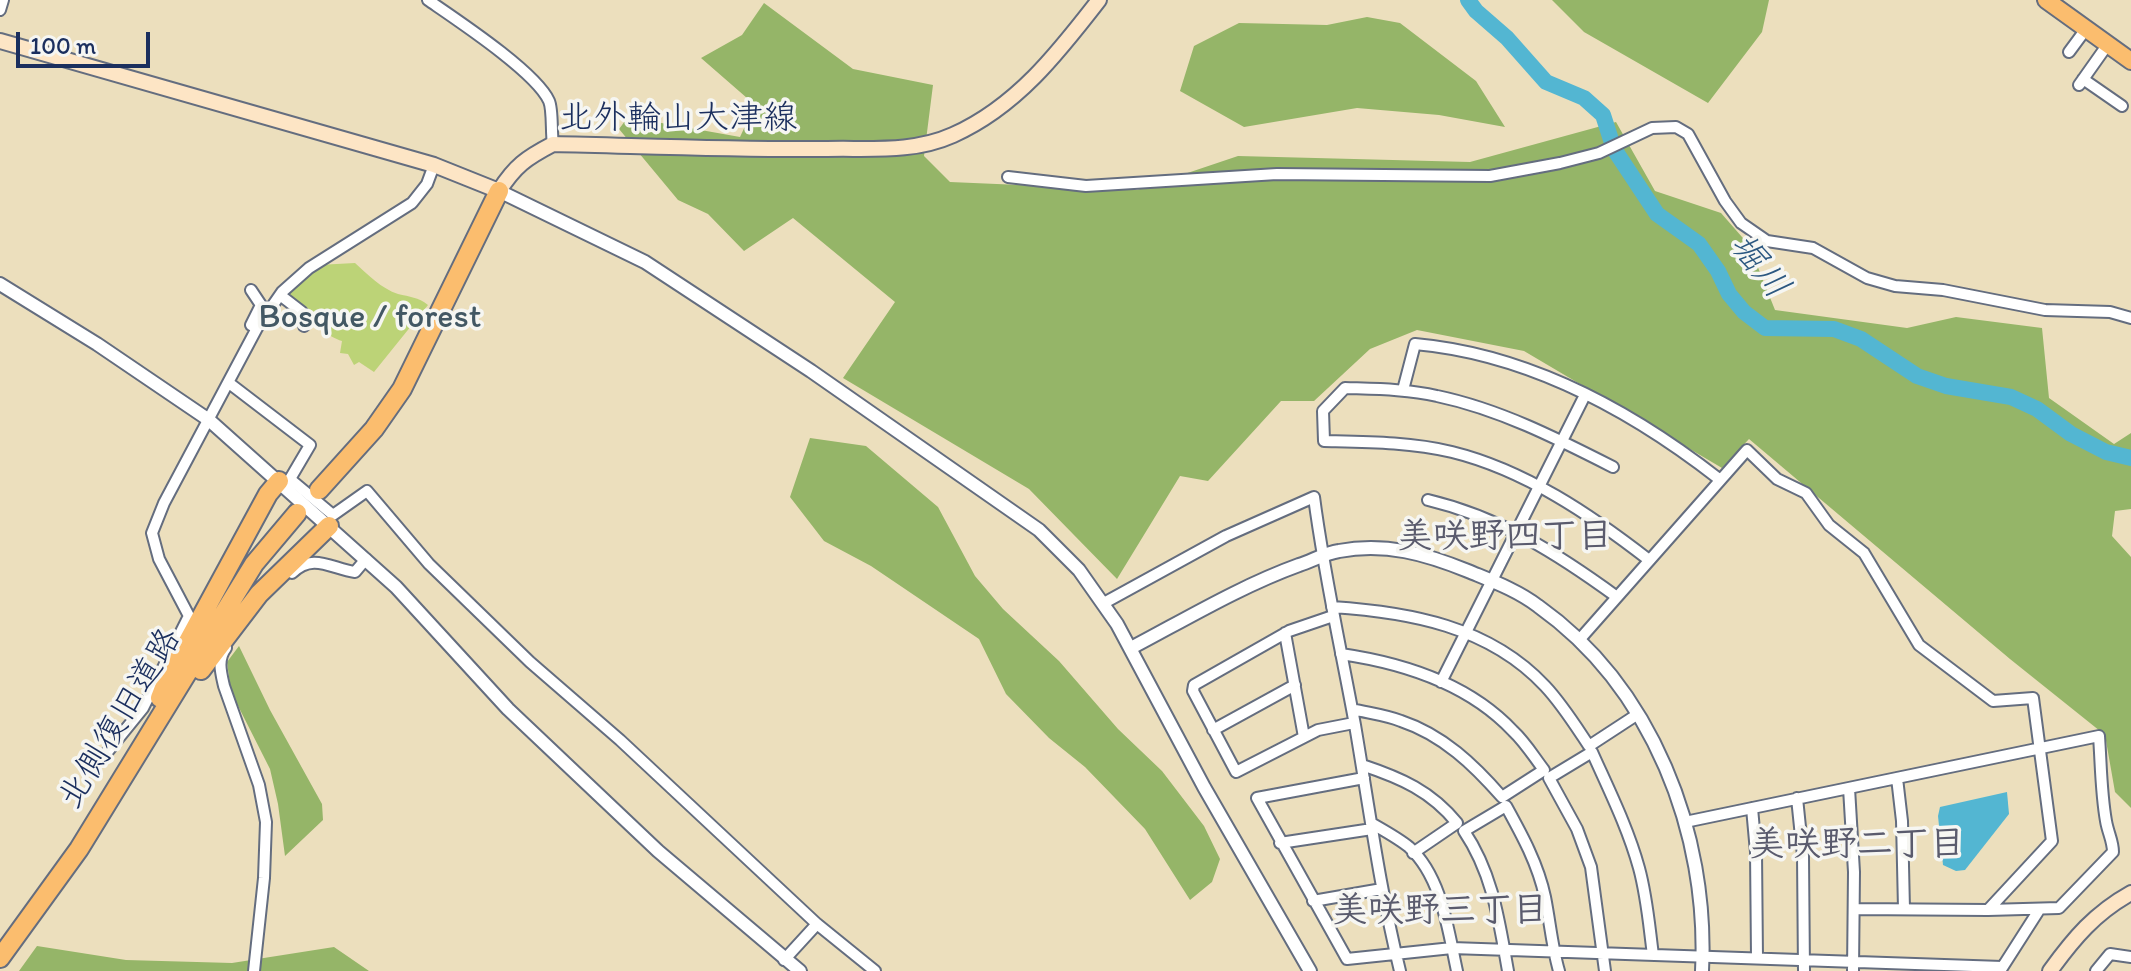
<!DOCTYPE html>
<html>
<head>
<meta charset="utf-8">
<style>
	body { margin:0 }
	#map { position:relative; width:2131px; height:971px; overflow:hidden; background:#ecdfbd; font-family:Itim,sans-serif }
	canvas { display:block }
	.scale { position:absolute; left:16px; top:32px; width:134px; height:36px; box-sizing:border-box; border:4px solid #1b2f5e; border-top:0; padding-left:10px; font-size:24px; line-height:28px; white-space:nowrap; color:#1b2f5e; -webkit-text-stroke:6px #f6f6f2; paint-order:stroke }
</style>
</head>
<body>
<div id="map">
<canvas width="2131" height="971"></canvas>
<div class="scale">100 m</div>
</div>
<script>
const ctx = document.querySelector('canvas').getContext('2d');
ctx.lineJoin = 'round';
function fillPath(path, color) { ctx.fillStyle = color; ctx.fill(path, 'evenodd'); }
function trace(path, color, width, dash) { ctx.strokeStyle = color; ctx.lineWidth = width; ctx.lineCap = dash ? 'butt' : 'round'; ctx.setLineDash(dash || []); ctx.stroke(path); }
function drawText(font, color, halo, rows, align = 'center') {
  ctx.font = font + ' Itim,"Klee One",sans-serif'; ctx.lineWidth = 7; ctx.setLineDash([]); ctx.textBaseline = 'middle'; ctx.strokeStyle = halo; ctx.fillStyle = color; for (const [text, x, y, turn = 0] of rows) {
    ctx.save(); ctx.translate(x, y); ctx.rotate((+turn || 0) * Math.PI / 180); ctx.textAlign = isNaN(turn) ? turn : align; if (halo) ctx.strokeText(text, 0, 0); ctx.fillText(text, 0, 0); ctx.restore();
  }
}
fillPath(new Path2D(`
	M355,263C367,274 382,289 398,294C410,297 418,297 428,305L374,372L359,362L354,365L348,354L340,353L342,341C329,337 308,323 308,309L292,297H275L318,265Z`), '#bcd377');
fillPath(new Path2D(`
	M1552,0H1769L1762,32L1708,103L1584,32Z
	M764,3L853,69L933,85L924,156L950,182L1137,190L1238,156L1470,162L1616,122L1655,191L1721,213L1749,245L1775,310L1907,328L1956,317L2042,328L2049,398L2114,444L2131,433V509L2115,511L2112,536L2131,557V808L2115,792L2105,735L2010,659L1749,439L1722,468L1524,351L1417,330L1370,349L1314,401H1281L1208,481L1180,476L1117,579L1029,489L843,378L895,302L793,218L744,251L708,214L678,200L619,129L628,117L740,137L755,105L701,58L742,35Z
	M1367,17L1400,23L1476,81L1505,127L1439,115L1357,108L1244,127L1180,91L1194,46L1239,23L1327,25Z
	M810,438L866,446L938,507L975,576L1003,609L1059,661L1118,729L1162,771L1204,826L1220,859L1212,882L1190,900L1145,829L1085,767L1049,738L1006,694L979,639L871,566L824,541L790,497Z
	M239,646L270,710L322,804L323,820L285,856L278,804L270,769L231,692L227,662Z
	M37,946L126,960L232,963L334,947L369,971H19Z`), '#95b568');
fillPath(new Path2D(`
	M2007,792L2009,814L1965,870L1956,871L1943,865L1938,816L1940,807Z`), '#53b6d2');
trace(new Path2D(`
	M1468,0L1476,11L1507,38L1546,82L1584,98L1603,115L1614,149L1657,214L1699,244L1718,271L1729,294L1744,312L1765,328L1834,329L1861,339L1917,376L1946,386L2011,397L2037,409L2071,434L2106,452L2131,458`), '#53b6d2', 16);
const minor = new Path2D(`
	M428,0C457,20 536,72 549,101C553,110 551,133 553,144
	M0,10L3,0
	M2069,52L2086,29
	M2083,79L2122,106
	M2079,85L2108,44
	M1008,177L1086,186L1277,174L1490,176L1560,163L1599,153L1652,128L1676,127L1688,134L1725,201L1741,223L1767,241L1813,248L1867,278L1895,286L1943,290L2045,310L2110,312L2131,318
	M251,290L261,305L251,325L257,328
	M280,295L302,312L304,326
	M229,383L310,445L290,479L333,515L367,491L429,564L530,662L620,740L817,924L875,971
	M1403,390L1415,344C1527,354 1632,411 1719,479
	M1613,467C1556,438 1499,409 1437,396C1407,389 1375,389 1345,388L1323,411L1324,441C1367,442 1410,442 1452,452C1525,470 1591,515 1649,560
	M1428,500C1500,517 1558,554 1617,597
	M292,573C313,552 332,569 355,572L366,559
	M1104,603L1226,536L1314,497C1324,574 1341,649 1355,725C1369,807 1380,890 1400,971
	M1332,607C1409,612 1489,626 1545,686C1562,704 1575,725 1589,746L1638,714
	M1333,616L1289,631L1194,685L1193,691L1236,772L1318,730L1354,723
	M1285,633L1304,737
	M1580,639L1747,450L1777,479L1806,493L1829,525L1864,553L1919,645L1993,701L2033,698L2052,841L1988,910
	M226,648C217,659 221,673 224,686L259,785L266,822L264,878L254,971
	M1341,654C1403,663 1469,684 1513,731C1525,742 1534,757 1544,770L1502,797C1474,765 1443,735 1401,721C1386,715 1368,713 1352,709
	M1441,682L1585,395
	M1213,730L1295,685
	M104,756L143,708L189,616L159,559L152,533L164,503L257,328L282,292L309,268L412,203L427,184L434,165
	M1362,765C1401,778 1431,791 1457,823L1413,853
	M1364,778L1257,798L1347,959L1452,948L2002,967
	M1897,778L1902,821L1904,909
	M1849,788L1854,872L1853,971
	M1797,798L1803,856L1804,971
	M1752,808L1756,852L1757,958
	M1685,822L2099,736C2101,764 2101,793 2106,821C2108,833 2113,841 2113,852L2059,908L1988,910L1854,909
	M1371,823C1383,830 1398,838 1409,847C1442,877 1448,930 1457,971
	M1280,843L1372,829
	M1313,901L1382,889
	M784,960L817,924
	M1508,971C1499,921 1493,874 1464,831L1506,806C1522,835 1538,864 1545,897C1550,922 1552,947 1559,971
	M1605,971L1591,867L1577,829L1549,778L1592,752C1609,790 1628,828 1639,868C1647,897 1649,925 1653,955
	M2000,971L2039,910
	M2096,971L2110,954L2131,957`);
const tertiary = new Path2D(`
	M499,191L645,262L811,371L1039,530L1079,570L1117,624L1204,787L1310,971
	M0,284L97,344L209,420L396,587L508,709L658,851L800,971
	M1131,648C1186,619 1241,586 1299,565C1312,561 1325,553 1339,551C1385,542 1426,554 1468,571C1492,581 1517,590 1538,606C1652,687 1709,833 1702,971`);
const secondary = new Path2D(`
	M0,41L434,165L499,191C515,166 526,158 553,144C644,146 736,150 827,149C870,148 913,153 953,135C1016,107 1058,53 1099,0
	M2050,971C2074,938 2095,913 2131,893`);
const primary = new Path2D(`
	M2046,0L2131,61`);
const motorway = new Path2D(`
	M319,490L374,429L402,389L499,191
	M201,670L259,594L329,526
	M160,698L167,680L268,494L279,481
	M0,958L79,849L254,564L297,513`);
trace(minor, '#646d7f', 14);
trace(tertiary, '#646d7f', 16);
trace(secondary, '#646d7f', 18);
trace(primary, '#646d7f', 20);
trace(motorway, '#646d7f', 22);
trace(minor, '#fff', 10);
trace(tertiary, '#fff', 12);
trace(secondary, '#fde5c5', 14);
trace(primary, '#fbbd6e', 16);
trace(motorway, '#fbbd6e', 18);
drawText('34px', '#1b2f5e', '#f6f6f2', [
	["北外輪山大津線",678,119],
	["北側復旧道路",121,719,-59]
]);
drawText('34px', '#435864', '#f6f6f2', [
	["Bosque / forest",370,318]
]);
drawText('italic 36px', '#2c5881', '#f6f6f2', [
	["堀川",1758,267,51]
]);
drawText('bold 36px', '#5a5b6d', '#f6f6f2', [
	["美咲野四丁目",1505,538],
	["美咲野二丁目",1857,846],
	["美咲野三丁目",1440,912]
]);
</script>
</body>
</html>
